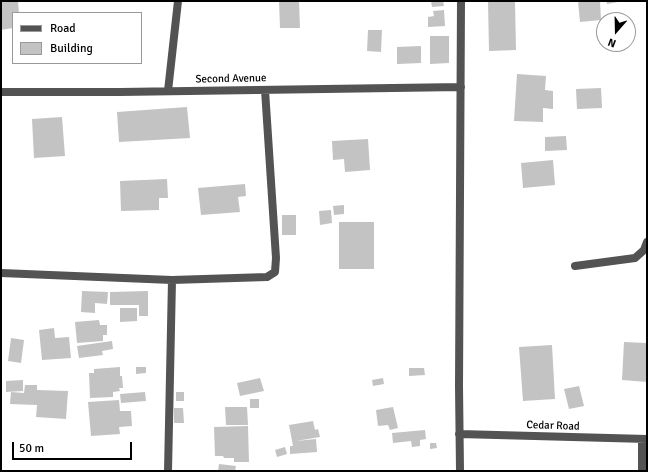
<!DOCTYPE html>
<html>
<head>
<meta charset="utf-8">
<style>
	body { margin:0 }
	#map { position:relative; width:648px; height:472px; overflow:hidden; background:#fff; font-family:Signika,sans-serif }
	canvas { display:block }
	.frame { position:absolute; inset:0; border:2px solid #000; pointer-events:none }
	.legend { position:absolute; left:12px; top:12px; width:130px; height:52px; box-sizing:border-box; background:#fff; border:1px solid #999; margin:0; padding:5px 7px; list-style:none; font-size:12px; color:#000 }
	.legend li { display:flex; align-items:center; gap:8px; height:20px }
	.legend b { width:20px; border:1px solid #999 }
	.north { position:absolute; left:596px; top:12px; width:40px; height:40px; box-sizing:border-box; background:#fff; border:1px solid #999; border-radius:50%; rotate:200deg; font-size:11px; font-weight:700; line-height:16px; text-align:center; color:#000 }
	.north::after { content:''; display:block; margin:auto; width:14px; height:18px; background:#000; clip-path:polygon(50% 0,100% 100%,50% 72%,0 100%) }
	.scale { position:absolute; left:12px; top:442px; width:120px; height:18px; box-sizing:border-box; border:2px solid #000; border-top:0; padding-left:5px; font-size:12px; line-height:14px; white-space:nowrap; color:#000; -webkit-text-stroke:3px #fff; paint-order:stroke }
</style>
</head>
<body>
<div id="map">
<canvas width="648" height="472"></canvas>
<div class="frame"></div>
<ul class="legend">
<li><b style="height:5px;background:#535353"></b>Road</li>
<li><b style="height:11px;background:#c3c3c3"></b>Building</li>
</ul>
<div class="north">N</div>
<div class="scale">50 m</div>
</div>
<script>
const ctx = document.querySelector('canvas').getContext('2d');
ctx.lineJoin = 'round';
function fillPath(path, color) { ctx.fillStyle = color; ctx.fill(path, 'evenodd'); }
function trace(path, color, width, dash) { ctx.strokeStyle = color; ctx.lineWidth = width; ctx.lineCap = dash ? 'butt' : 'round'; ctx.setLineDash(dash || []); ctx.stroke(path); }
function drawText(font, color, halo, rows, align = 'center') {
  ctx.font = font + ' Signika,sans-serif'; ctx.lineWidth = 3; ctx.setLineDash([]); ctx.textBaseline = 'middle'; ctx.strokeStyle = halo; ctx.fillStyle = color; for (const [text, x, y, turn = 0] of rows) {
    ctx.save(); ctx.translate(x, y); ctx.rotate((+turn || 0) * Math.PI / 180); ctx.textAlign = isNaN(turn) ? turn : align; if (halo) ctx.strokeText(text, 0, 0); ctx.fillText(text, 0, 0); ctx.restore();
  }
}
fillPath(new Path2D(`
	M1,1H18L19,13H13V28L1,30Z
	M279,1H299L300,28H280Z
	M431,1H443L444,6L432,7Z
	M488,1H515L516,50L489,51Z
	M578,1H600L601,20L580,22Z
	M606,1H618V2L607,4Z
	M444,10L445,26L428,27V17L434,16L433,11Z
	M609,15L610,20H604V16Z
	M368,30H382L381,52L367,51Z
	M430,36H449V63L430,64Z
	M421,46V63L397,64V47Z
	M517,74L546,76L545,90L553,91V109L543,108V122L514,121Z
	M601,88L602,108L577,109L576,89Z
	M187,107L190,138L119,142L117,112Z
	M62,117L65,156L34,158L32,119Z
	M566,136L567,150L545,151V137Z
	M368,139L370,170L345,172L344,159L333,160L332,141Z
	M553,160L555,185L523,188L521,163Z
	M167,179L168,198H159V210L121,211L120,181Z
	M245,184L246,196L238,197L240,212L201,215L198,188Z
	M344,205V214L334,215L333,206Z
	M331,210L332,223L320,225L319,211Z
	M282,215H296V235H282Z
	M339,222H374V269H339Z
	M82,291L108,292L107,304L95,303V313L81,312Z
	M148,291V316H139V305H110V292Z
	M120,308H137V321L120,322Z
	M99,320L100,325H107V335H103V341L77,343L75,322Z
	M54,328L55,338L69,337L71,358L42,360L39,330Z
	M11,338L24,340L21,363L8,361Z
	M112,341L113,349L102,351L103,355L79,358L77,346Z
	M624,342L647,343V382L622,380Z
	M552,345L555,399L523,401L519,347Z
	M120,367V376H122L123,388H119L120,391L113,392V397L90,398L89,373H94V369Z
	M136,367H146V373L136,374Z
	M409,368H424L425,375L409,376Z
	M260,378L264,391L240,396L237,383Z
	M383,378L384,384L373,386L372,380Z
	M23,380V391L6,392V381Z
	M25,385H37V390L68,391L66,419L36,417L37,405L10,404L11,392L24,393Z
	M579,386L584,406L569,409L564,389Z
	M145,392L146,401L121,403L120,394Z
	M176,392H184V401H176Z
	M250,399H259V408H250Z
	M119,400L120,411H131L132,426L119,427L120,434L91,436L88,402Z
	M225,407H247L248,425H226Z
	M393,407L398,428L390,430L388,425L378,426L376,410Z
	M174,408H183L184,423H174Z
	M313,421L315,430L318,429L320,437L296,441L316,439L317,452L290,454V446H293L289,425Z
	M248,426L249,462H234V458H224L223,456H215L214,427Z
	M425,430L426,439L420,440V446L412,447L411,441L393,443L392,433Z
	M430,443H436L437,448L430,449Z
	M285,447L287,454L277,457L275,450Z
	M219,464L236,466L235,471H218Z`), '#c3c3c3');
trace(new Path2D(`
	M168,91L178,1
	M1,92H120L461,87
	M575,266L635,258L644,250L647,242
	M1,273L172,280L267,277L275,272L276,258L265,90
	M459,434L647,439
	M168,471L172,280
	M460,471L459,386L461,1
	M642,471V439`), '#535353', 8);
drawText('11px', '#000', '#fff', [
	["Second Avenue",231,79,-1],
	["Cedar Road",553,426,2]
]);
</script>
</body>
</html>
